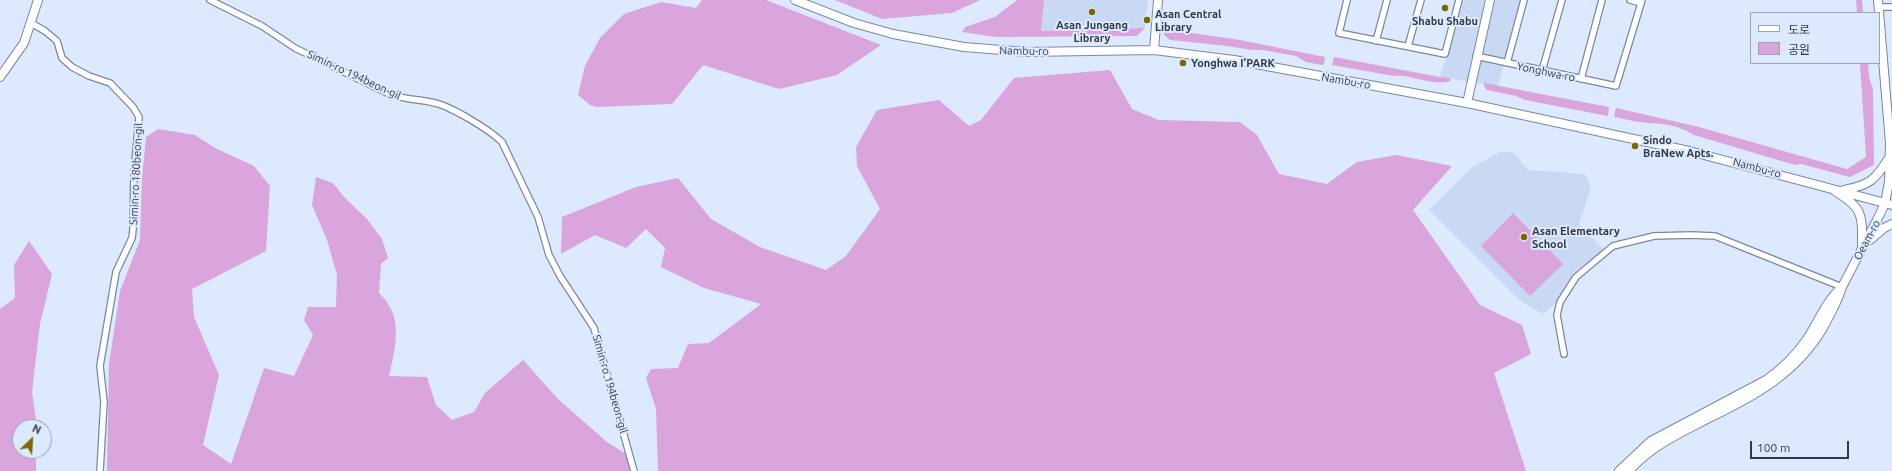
<!DOCTYPE html>
<html>
<head>
<meta charset="utf-8">
<style>
	body { margin:0 }
	#map { position:relative; width:1892px; height:471px; overflow:hidden; background:#dce9ff; font-family:Ubuntu,"Noto Sans KR",sans-serif }
	canvas { display:block }
	.legend { position:absolute; left:1750px; top:12px; width:130px; height:52px; box-sizing:border-box; background:#dce9ff; border:1px solid #98a3b4; margin:0; padding:5px 7px; list-style:none; font-size:12px; color:#333a44 }
	.legend li { display:flex; align-items:center; gap:8px; height:20px }
	.legend b { width:20px; border:1px solid #98a3b4 }
	.north { position:absolute; left:12px; top:419px; width:40px; height:40px; box-sizing:border-box; background:#dce9ff; border:1px solid #98a3b4; border-radius:50%; rotate:25deg; font-size:11px; font-weight:700; line-height:16px; text-align:center; color:#333a44 }
	.north::after { content:''; display:block; margin:auto; width:14px; height:18px; background:#7b6800; clip-path:polygon(50% 0,100% 100%,50% 72%,0 100%) }
	.scale { position:absolute; left:1750px; top:441px; width:99px; height:18px; box-sizing:border-box; border:2px solid #333a44; border-top:0; padding-left:5px; font-size:12px; line-height:14px; white-space:nowrap; color:#333a44; -webkit-text-stroke:3px #dce9ff; paint-order:stroke }
</style>
</head>
<body>
<div id="map">
<canvas width="1892" height="471"></canvas>
<ul class="legend">
<li><b style="height:5px;background:#fff"></b>도로</li>
<li><b style="height:11px;background:#d9a5dc"></b>공원</li>
</ul>
<div class="north">N</div>
<div class="scale">100 m</div>
</div>
<script>
const ctx = document.querySelector('canvas').getContext('2d');
ctx.lineJoin = 'round';
function fillPath(path, color) { ctx.fillStyle = color; ctx.fill(path, 'evenodd'); }
function trace(path, color, width, dash) { ctx.strokeStyle = color; ctx.lineWidth = width; ctx.lineCap = dash ? 'butt' : 'round'; ctx.setLineDash(dash || []); ctx.stroke(path); }
function drawText(font, color, halo, rows, align = 'center') {
  ctx.font = font + ' Ubuntu,sans-serif'; ctx.lineWidth = 4; ctx.setLineDash([]); ctx.textBaseline = 'middle'; ctx.strokeStyle = halo; ctx.fillStyle = color; for (const [text, x, y, turn = 0] of rows) {
    ctx.save(); ctx.translate(x, y); ctx.rotate((+turn || 0) * Math.PI / 180); ctx.textAlign = isNaN(turn) ? turn : align; if (halo) ctx.strokeText(text, 0, 0); ctx.fillText(text, 0, 0); ctx.restore();
  }
}
fillPath(new Path2D(`
	M1044,0H1148L1145,28L1040,31Z
	M1464,0H1522L1498,86L1440,77Z
	M1502,151L1514,153L1528,170L1585,174L1591,187L1579,224L1604,250L1574,272L1554,305L1543,314L1519,300L1429,210L1472,167Z`), '#c9d9f3');
fillPath(new Path2D(`
	M702,0H766L881,45L837,75L779,89L703,65L672,104L597,107L590,105L578,95L585,66L600,38L624,14L661,2L696,8Z
	M835,0H980L952,13L882,19Z
	M1017,0H1044L1041,31L1145,28L1137,36L996,37L962,32L965,27L995,17Z
	M1856,0H1862L1863,13H1857Z
	M1164,29L1240,40L1325,57L1324,64L1322,65L1306,62L1296,56L1263,50H1252L1227,46L1170,40L1164,35Z
	M1334,57L1440,77L1450,78V81C1433,87 1412,74 1394,76L1332,65Z
	M1860,63H1868L1869,77L1873,90L1874,165L1850,177L1801,164L1795,165L1694,135C1675,123 1660,124 1639,122C1631,121 1622,118 1614,117L1616,108L1699,127L1847,169L1866,157Z
	M1110,70L1132,109L1159,120L1240,122L1257,135L1279,174L1327,184L1357,162L1396,155L1452,166L1413,210L1480,305L1522,325L1531,354L1494,373L1526,471H658L656,409L646,378L651,369L678,368L688,344L709,343L761,304L704,288L661,267L665,248L646,229L626,248L595,235L561,254L562,217L636,187L678,178L711,219L760,247L826,270L846,256L880,209L857,166L856,147L877,110L939,100L969,126L981,120L1014,78Z
	M1484,83L1609,107L1608,116L1525,100L1516,96L1487,90L1484,86Z
	M158,129L195,135L215,148L254,166L270,186L266,251L192,289L194,317L219,375L203,445L231,464L264,368L294,376L313,335L304,320L308,307H336L337,275L327,240L312,205L316,177L333,183L344,197L367,219L382,239L388,258L381,264L379,293C404,316 396,346 389,376L427,377L436,405L452,420L474,412L485,393L523,360L559,400L607,442L626,454L633,471H107L109,364L120,291L140,240L142,178L146,137Z
	M1513,213L1563,264L1530,296L1481,246Z
	M29,241L52,274L40,324L32,392L37,427H20V451H36V471H0V309L15,298L14,265Z`), '#d9a5dc');
const street = new Path2D(`
	M210,0L262,26L295,48L389,94C406,100 419,99 435,103C452,107 490,130 502,142L538,217L549,255L560,276L594,328L634,471
	M1347,0L1339,33L1445,54L1459,0
	M1630,0L1641,3
	M1879,7H1892
	M31,23L45,31L57,41L62,58L72,67L89,76L110,83L133,107L139,117L134,174L133,229L132,238L116,272L100,366L104,402L100,471
	M1376,41L1387,0
	M1408,46L1421,0
	M1476,56L1616,86L1642,0
	M1507,63L1524,0
	M1542,71L1562,0
	M1581,79L1602,0
	M1564,354L1557,315L1560,302L1576,277L1613,246L1654,236L1691,235L1715,236L1842,287`);
const secondary = new Path2D(`
	M795,0L854,23L893,34L964,47L1026,52L1154,50L1234,60L1467,103L1689,151L1892,205
	M1154,50L1158,0
	M0,77L24,43L38,0
	M1467,103L1490,0
	M1844,190C1870,185 1875,180 1889,158
	M1835,191C1864,209 1862,214 1862,247
	M1870,240L1884,228L1892,224
	M1619,471L1651,441L1766,380C1782,369 1796,355 1807,339C1819,321 1826,301 1842,287
	M1629,471C1650,447 1678,434 1707,419C1753,397 1796,374 1823,328C1830,314 1838,302 1842,287L1879,216L1885,203L1889,182L1890,143L1878,0`);
trace(street, '#7988a0', 8);
trace(secondary, '#7988a0', 10);
trace(street, '#fff', 5.5);
trace(secondary, '#fff', 8);
for (const [x, y, r, color] of [
	[1445,8,4,"#7b6800"],
	[1092,12,4,"#7b6800"],
	[1147,20,4,"#7b6800"],
	[1183,63,4,"#7b6800"],
	[1635,146,4,"#7b6800"],
	[1524,237,4,"#7b6800"]
]) { const dot = new Path2D(); dot.arc(x, y, r, 0, 2 * Math.PI); ctx.fillStyle = color; ctx.fill(dot); trace(dot, '#dce9ff', 1.5); }
drawText('bold 11px', '#333a44', '#dce9ff', [
	["Asan Central",1155,14],
	["Library",1155,27],
	["Shabu Shabu",1445,21,"center"],
	["Asan Jungang",1092,25,"center"],
	["Library",1092,38,"center"],
	["Yonghwa I'PARK",1191,63],
	["Sindo",1643,140],
	["BraNew Apts.",1643,153],
	["Asan Elementary",1532,231],
	["School",1532,244]
], 'left');
drawText('11px', '#333a44', '#dce9ff', [
	["Nambu-ro",1024,51,1],
	["Yonghwa-ro",1546,72,12],
	["Simin-ro 194beon-gil",354,75,25],
	["Nambu-ro",1346,81,10],
	["Nambu-ro",1757,168,15],
	["Simin-ro 180beon-gil",136,174,-87],
	["Oeam-ro",1867,240,-62],
	["Simin-ro 194beon-gil",610,384,74]
]);
</script>
</body>
</html>
